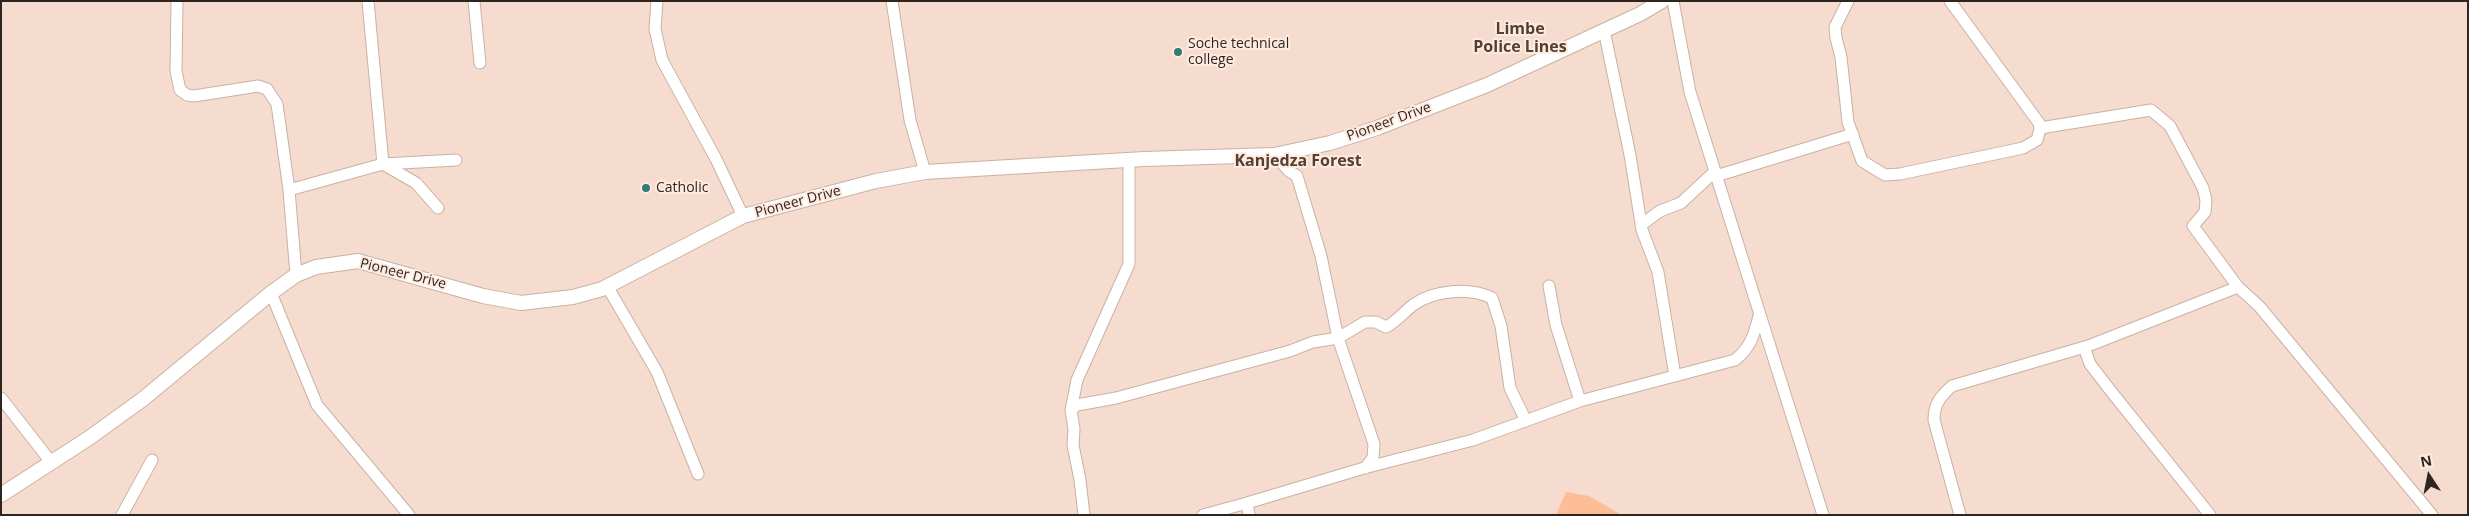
<!DOCTYPE html>
<html>
<head>
<meta charset="utf-8">
<style>
	body { margin:0 }
	#map { position:relative; width:2469px; height:516px; overflow:hidden; background:#f5dcce; font-family:"Open Sans",sans-serif }
	canvas { display:block }
	.frame { position:absolute; inset:0; border:2px solid #2e2520; pointer-events:none }
	.north { position:absolute; left:2404px; top:451px; width:50px; height:50px; -webkit-text-stroke:4px #ffeadf; paint-order:stroke; rotate:349deg; font-size:14px; font-weight:700; line-height:20px; text-align:center; color:#2e2520 }
	.north::after { content:''; display:block; margin:auto; width:18px; height:22px; background:#2e2520; clip-path:polygon(50% 0,100% 100%,50% 72%,0 100%) }
</style>
</head>
<body>
<div id="map">
<canvas width="2469" height="516"></canvas>
<div class="frame"></div>
<div class="north">N</div>
</div>
<script>
const ctx = document.querySelector('canvas').getContext('2d');
ctx.lineJoin = 'round';
function fillPath(path, color) { ctx.fillStyle = color; ctx.fill(path, 'evenodd'); }
function trace(path, color, width, dash) { ctx.strokeStyle = color; ctx.lineWidth = width; ctx.lineCap = dash ? 'butt' : 'round'; ctx.setLineDash(dash || []); ctx.stroke(path); }
function drawText(font, color, halo, rows, align = 'center') {
  ctx.font = font + ' "Open Sans",sans-serif'; ctx.lineWidth = 4; ctx.setLineDash([]); ctx.textBaseline = 'middle'; ctx.strokeStyle = halo; ctx.fillStyle = color; for (const [text, x, y, turn = 0] of rows) {
    ctx.save(); ctx.translate(x, y); ctx.rotate((+turn || 0) * Math.PI / 180); ctx.textAlign = isNaN(turn) ? turn : align; if (halo) ctx.strokeText(text, 0, 0); ctx.fillText(text, 0, 0); ctx.restore();
  }
}
fillPath(new Path2D(`
	M1566,492L1589,496L1622,515H1556Z`), '#fdbd96');
const minor = new Path2D(`
	M177,1L176,71L180,90L187,95L194,96L258,86L267,89L277,104L289,190L296,275
	M368,1L383,164
	M474,1L480,63
	M657,1L655,29L662,60L716,159L743,216
	M892,1L910,120L925,172
	M1673,1L1690,92L1823,515
	M1848,1L1835,27L1836,38L1841,57L1848,122L1862,161L1885,175L1900,174L2023,148L2037,140L2040,129L2039,123L1950,1
	M1604,30L1630,155L1642,230L1658,272L1675,376
	M2040,128L2151,110L2170,126L2203,188L2206,200L2205,212L2193,226L2238,287
	M1274,155L1289,171L1297,176L1321,256L1338,338L1374,444L1373,458L1365,468
	M383,164L416,183L438,208
	M289,190L383,164L456,160
	M1641,225L1660,211L1681,203L1711,175L1716,176L1853,134
	M607,286L657,372L698,474
	M1549,286L1556,325L1580,401
	M271,293L317,405L409,515
	M2084,347L2090,364L2110,390L2210,515
	M1,398L51,462
	M1071,410L1077,380L1129,264V160
	M122,515L152,460
	M1084,515L1080,480L1073,445L1074,429L1071,410L1077,405L1116,398L1290,351L1313,342L1338,338L1365,322H1376L1386,327C1396,322 1404,312 1413,305C1434,290 1469,287 1492,298L1501,326L1510,388L1526,421
	M1203,515L1247,503
	M1249,515L1247,503L1364,468L1473,440L1580,401L1735,360C1751,347 1754,335 1759,316
	M1960,515L1934,420C1934,403 1941,396 1952,386L2088,346L2238,287L2259,306L2432,515`);
const tertiary = new Path2D(`
	M1,495L89,438L143,399L271,293L296,275L316,267L358,261L483,296L521,303L573,297L602,289L743,216L876,181L925,172L1144,159L1274,155L1330,143L1377,128L1487,85L1640,14L1662,1`);
trace(minor, '#c9b1a4', 13);
trace(tertiary, '#c9b1a4', 16);
trace(minor, '#fff', 11);
trace(tertiary, '#fff', 14);
for (const [x, y, r, color] of [
	[1178,52,5,"#347b75"],
	[646,188,5,"#347b75"]
]) { const dot = new Path2D(); dot.arc(x, y, r, 0, 2 * Math.PI); ctx.fillStyle = color; ctx.fill(dot); trace(dot, '#ffeadf', 2); }
drawText('14px', '#2e2520', '#ffeadf', [
	["Soche technical",1188,44],
	["college",1188,60],
	["Catholic",656,188]
], 'left');
drawText('14px', '#2e2520', '#ffeadf', [
	["Pioneer Drive",1389,122,-20],
	["Pioneer Drive",798,202,-15],
	["Pioneer Drive",403,274,14]
]);
drawText('bold 16px', '#533f33', '#ffeadf', [
	["Limbe",1520,29],
	["Police Lines",1520,47],
	["Kanjedza Forest",1298,161]
]);
</script>
</body>
</html>
